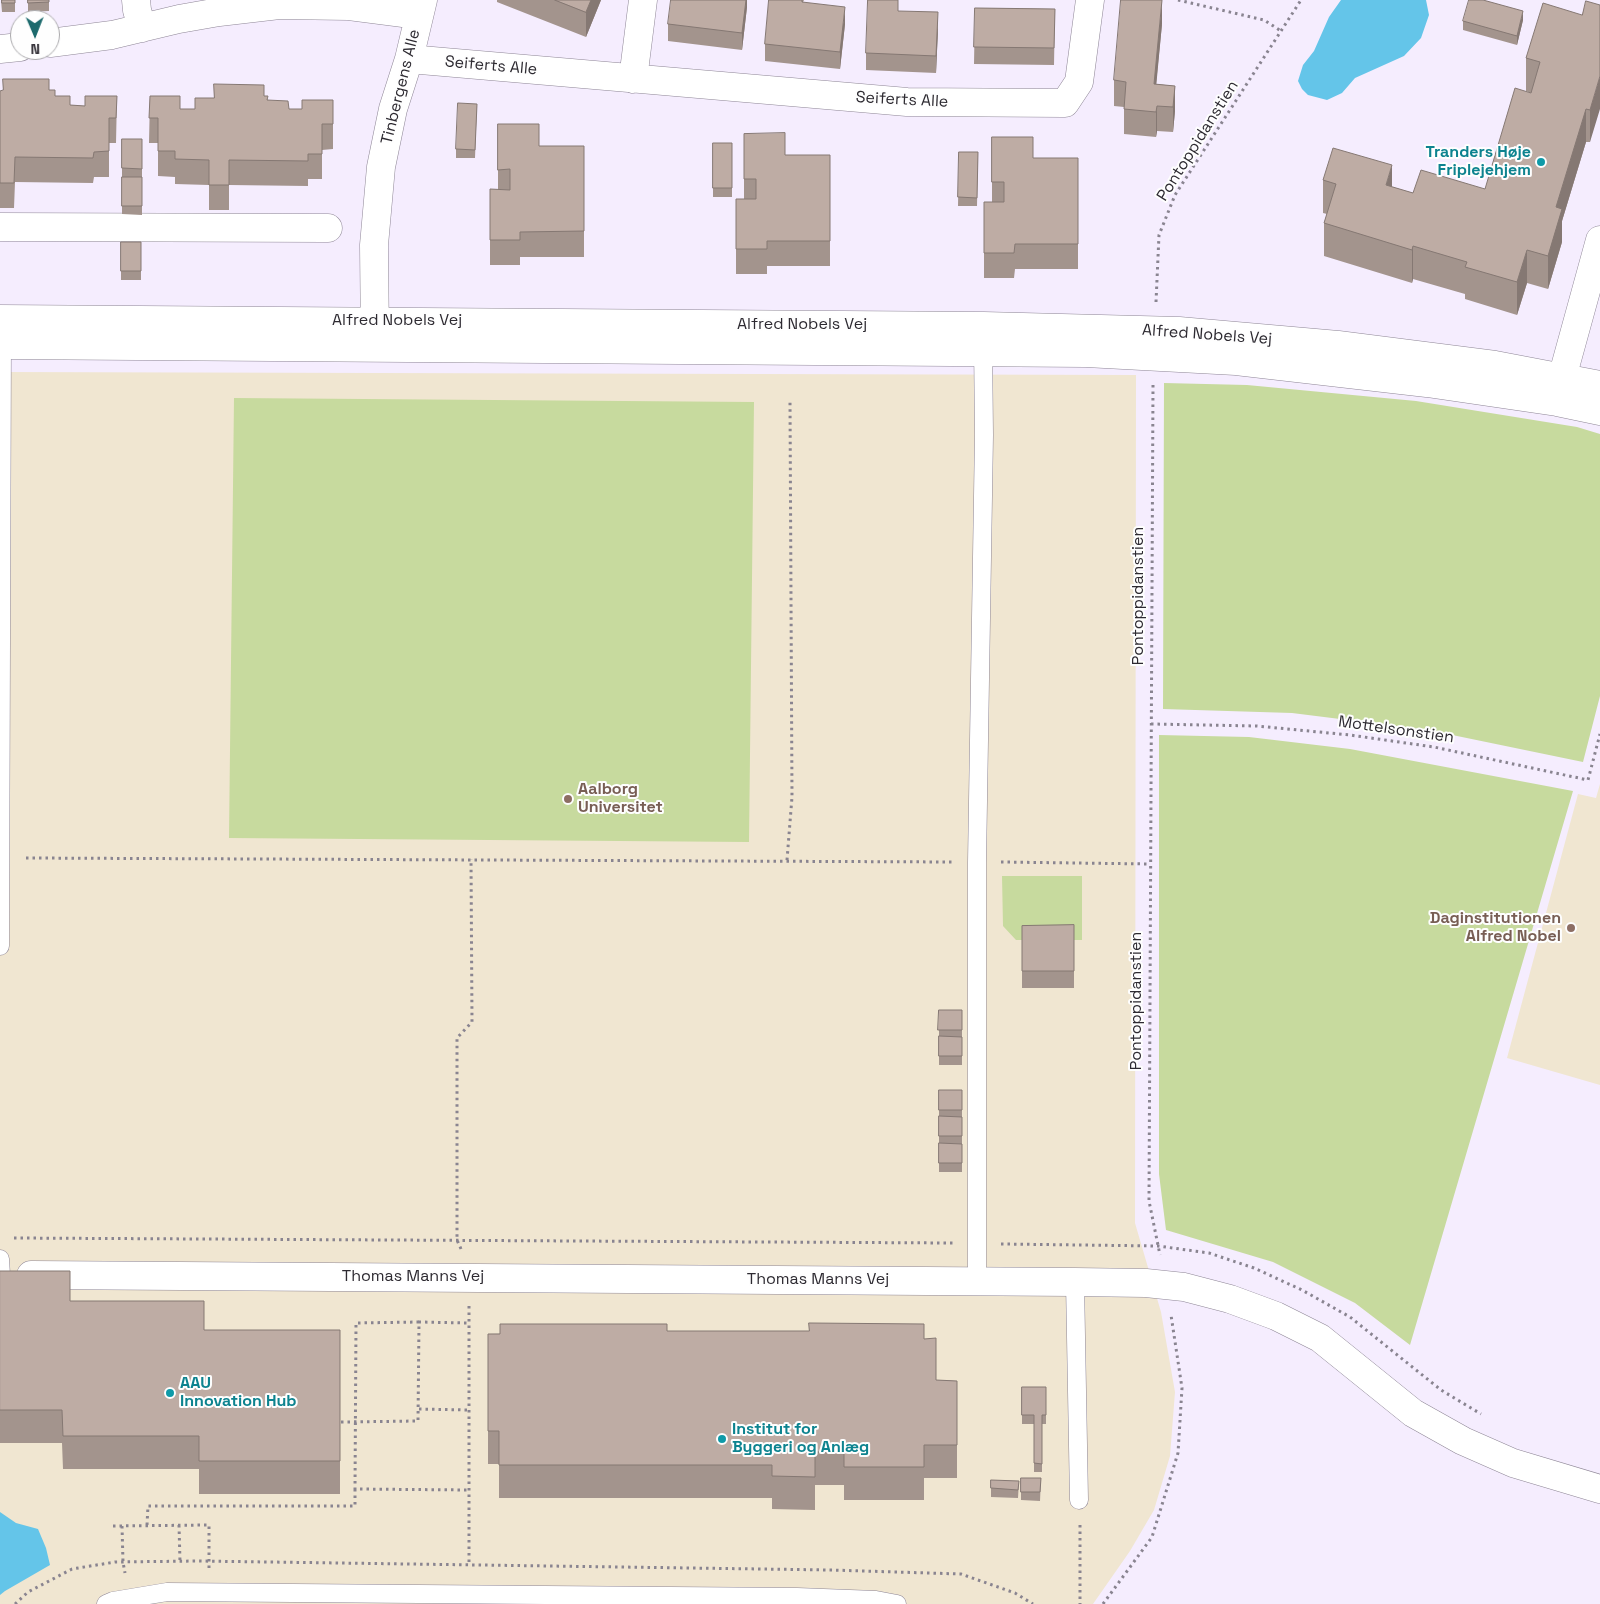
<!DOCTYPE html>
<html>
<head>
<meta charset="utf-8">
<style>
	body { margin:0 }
	#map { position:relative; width:1600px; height:1604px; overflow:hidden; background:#f5edfe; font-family:"Space Grotesk",sans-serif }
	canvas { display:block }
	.north { position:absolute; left:10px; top:10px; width:50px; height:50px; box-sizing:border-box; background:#fefefe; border:1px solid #aaa9ac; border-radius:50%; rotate:179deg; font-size:14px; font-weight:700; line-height:20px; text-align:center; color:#2d2a31 }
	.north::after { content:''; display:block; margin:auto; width:18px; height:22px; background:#1d6a6d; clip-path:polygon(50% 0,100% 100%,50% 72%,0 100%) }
</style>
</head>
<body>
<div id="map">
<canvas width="1600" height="1604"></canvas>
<div class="north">N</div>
</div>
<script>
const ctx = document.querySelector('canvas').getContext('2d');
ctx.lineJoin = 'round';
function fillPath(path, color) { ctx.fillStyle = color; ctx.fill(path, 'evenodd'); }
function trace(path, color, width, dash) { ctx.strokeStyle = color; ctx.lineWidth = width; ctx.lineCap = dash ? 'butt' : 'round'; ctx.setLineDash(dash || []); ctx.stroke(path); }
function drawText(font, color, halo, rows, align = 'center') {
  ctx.font = font + ' "Space Grotesk",sans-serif'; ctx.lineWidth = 4; ctx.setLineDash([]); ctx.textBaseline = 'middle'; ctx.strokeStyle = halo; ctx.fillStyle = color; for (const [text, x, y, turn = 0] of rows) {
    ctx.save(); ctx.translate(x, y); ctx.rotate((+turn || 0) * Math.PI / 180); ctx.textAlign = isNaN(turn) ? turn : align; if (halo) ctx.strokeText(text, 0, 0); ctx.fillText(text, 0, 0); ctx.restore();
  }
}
fillPath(new Path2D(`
	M0,372L1136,375L1135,1223L1161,1312L1175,1392L1170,1456L1154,1510L1130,1551L1093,1604H0Z
	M1600,784V1085L1507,1058L1578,794L1596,798Z`), '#f0e6d1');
fillPath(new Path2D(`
	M1164,383L1247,385L1416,401L1577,427L1600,434V696L1583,762L1428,730L1292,713L1163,709Z
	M234,398L754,402L749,842L229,838Z
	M1159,735L1249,737L1350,749L1573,791L1410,1345L1355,1303L1273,1262L1166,1230L1159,1174Z
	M1002,876H1082V940H1016L1003,926Z`), '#c7da9e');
fillPath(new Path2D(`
	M1341,0H1426L1429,15L1421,38L1404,56L1355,78L1342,93L1327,100L1308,95L1302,89L1298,81L1303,65L1314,51L1329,17Z
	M0,1512L16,1523L38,1529L46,1548L50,1565L5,1591L0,1595Z`), '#64c5e9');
const service = new Path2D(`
	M0,946L2,336
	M0,1259L1,1275
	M977,1281V862L984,435L983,342
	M1075,1282L1079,1500
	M106,1604L113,1601L167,1592L797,1597L876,1600L897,1604`);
const minor = new Path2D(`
	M136,0L137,10L142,28
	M50,43L112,35L179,19L219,12L279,5L349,6L419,15
	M0,49L20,47
	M409,59L907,102L1065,103L1079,82L1090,0
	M633,79L643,0
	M0,227L328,228
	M375,345L374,245L381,167L393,109L409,59L423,0
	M1557,400L1562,378L1600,240
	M31,1275L1075,1282L1146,1283L1184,1287L1230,1299L1276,1316L1320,1338L1413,1413L1463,1441L1513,1463L1600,1489`);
const tertiary = new Path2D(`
	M0,319L984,326L1179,331L1338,345L1495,365L1600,385
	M0,345L1086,353L1236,361L1427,383L1557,402L1600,411`);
trace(service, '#8e8696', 19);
trace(minor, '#8e8696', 29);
trace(tertiary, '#8e8696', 29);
trace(new Path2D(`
	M1178,0L1264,20L1281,31
	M1156,302L1159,235L1175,195L1301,0
	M1153,385L1149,1201L1160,1255
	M1151,724L1257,726L1350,735L1434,747L1588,780L1600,734
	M26,858L952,862
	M787,860L792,797L790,400
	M1001,862L1150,864
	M14,1238L953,1243
	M1001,1244L1158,1246L1209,1253L1254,1268L1302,1290L1350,1317L1441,1390L1481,1414
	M461,1249L457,1240V1038L472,1022L471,859
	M469,1306V1565
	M419,1322L356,1323L355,1489L469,1490
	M419,1409L469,1410
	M341,1422L418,1421L419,1322L469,1323
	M147,1525L148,1506H355V1489
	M179,1525L180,1562
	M1080,1525V1604
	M113,1526L209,1525V1568
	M122,1526L123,1562L125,1573
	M15,1604L28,1592L72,1569L115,1562L198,1561L831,1570L961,1574L1015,1593L1033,1604
	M1103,1604L1152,1537L1178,1453L1182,1388L1171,1315`), '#898490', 3, [2.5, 4]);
trace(service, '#fff', 18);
trace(minor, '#fff', 28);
trace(tertiary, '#fff', 28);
fillPath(new Path2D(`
	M1,0H15V12H2Z
	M28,0H49V11L28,12Z
	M497,0H601L586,37L497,2Z
	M747,0V7L742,50L668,41V24Z
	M769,0H804L803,2L845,24L840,69L765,61V44Z
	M1600,5L1590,142H1586L1562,221V242L1548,289L1527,283L1517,315L1465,299V294L1413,279L1412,283L1324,256V223L1327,214L1323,213V180L1392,187L1413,193L1485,189L1531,93L1526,91V58L1582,15Z
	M975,8L1055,9L1054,65L974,64Z
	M898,11L938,29L936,73L866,70V53Z
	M1523,20L1517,45L1463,30V21Z
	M1162,24L1156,84L1175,86V111L1173,132L1157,131L1156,137L1124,134V107L1114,106V80Z
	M49,90L55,96L70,105L85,106L117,96L116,143H109V177H94L93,183L15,182L14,208H0V93Z
	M150,96L180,109H195L214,98L264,96L268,100L289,109H302L333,100V149L322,150V179H308V186L229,185V210H209V185L175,184V177L158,176V143H149Z
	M477,104L475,158H456V149Z
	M498,124L539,146H584V257H520V265H490V189L498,190Z
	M744,134L785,155H830V266H767V274H736V199H744Z
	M992,137L1033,158H1078V269H1015L1014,278H984V202H992Z
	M122,139H142V177H122Z
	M713,143H732V197H713Z
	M959,152H978L977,206H958Z
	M122,177H142V215L122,214Z
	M121,242H141V280H121Z
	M1074,925V988H1022V926Z
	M939,1010H962V1065H939Z
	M939,1090H962V1172H939Z
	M0,1271L70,1301L204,1330H340V1494H199V1469H63L62,1443H0Z
	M667,1331L924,1339L936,1380L957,1381V1478H924V1500H844V1485H815V1510L772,1509V1498H499V1464H488V1334Z
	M1022,1387H1046V1424H1042V1472H1034V1424H1022Z
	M1021,1478H1041L1040,1501L1021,1500Z
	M1019,1481L1018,1498L991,1497V1488Z`), '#a3948d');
fillPath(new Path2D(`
	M591,0H601L586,37V12Z
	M746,0H747V7L742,50V33Z
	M1162,0V24L1154,109V84Z
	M845,7V24L840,69V52Z
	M1523,11V20L1517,45V36Z
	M938,12V29L936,73V56Z
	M1600,76V109L1590,142V110Z
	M1175,86V111L1173,132V107Z
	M1157,106V131L1156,137V112Z
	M1586,109V142L1562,221V242L1548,289V256L1556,207Z
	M1392,165V198L1386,185Z
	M1413,246V279L1412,283V250Z
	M1527,250V283L1517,315V282Z`), '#857873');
const building = new Path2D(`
	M2,0H15V3H2Z
	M28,0H49V2L28,3Z
	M555,0H591L586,12Z
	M671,0H746L742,33L668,24Z
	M769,0H802V2L845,7L840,52L765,44Z
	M868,0H898V11L938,12L936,56L866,53Z
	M1121,0H1162L1154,84L1175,86L1173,107L1157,106L1156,112L1124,109L1126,82L1114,80Z
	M1469,0H1483L1523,11L1517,36L1463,21Z
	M1586,1L1600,5V76L1590,110L1586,109L1556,207L1562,209L1548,256L1527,250L1517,282L1465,267L1467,262L1413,246L1412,250L1324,223L1336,184L1323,180L1333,148L1392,165L1386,185L1413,193L1421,170L1485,189L1515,88L1531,93L1540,62L1526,58L1543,3L1582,15Z
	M975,8L1055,9L1054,48L974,47Z
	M3,79H49V90H55V96H70V105L85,106V96H117L116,118H109V151L94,152L93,158L15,157L14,183H0V91L3,90Z
	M214,84L264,85V96H268L267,100L288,101L289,109H302V100H333V124H322V154H308V161L229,160V185H209V160L175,159V151H158V118H149L150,96H180V109H195V98H214Z
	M458,103L477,104L475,150L456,149Z
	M498,124H539V146H584V231L520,232V240H490V189L510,190V169L498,170Z
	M785,133V155H830V241H767V249H736V199H756V179H744V134Z
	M992,137H1033V158H1078V244H1015L1014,253H984V202H1004V182H992Z
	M122,139H142V169L122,168Z
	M713,143H732V188H713Z
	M959,152H978L977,198L958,197Z
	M122,177H142V206H122Z
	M121,242H141V271H121Z
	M1074,925V971H1022V926Z
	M939,1010H962V1030H938Z
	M939,1036L962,1037V1056H939Z
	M939,1090H962V1110H939Z
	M939,1116L962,1117V1136H939Z
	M939,1143L962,1144V1163H939Z
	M0,1271H70V1301H204V1330H340V1461H199V1436H63L62,1410H0Z
	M809,1323L924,1324V1339L936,1338V1380L957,1381V1445H924V1467H844V1452H815V1477L772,1476V1465H499V1431H488V1334H500V1324H667V1331H809Z
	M1022,1387H1046V1415H1042V1464L1034,1463V1415H1022Z
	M1021,1478H1041L1040,1492H1021Z
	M991,1480L1019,1481L1018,1490L991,1488Z`);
fillPath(building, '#beaca4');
trace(building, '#857873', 1);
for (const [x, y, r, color] of [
	[1541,162,5,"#0f9aa8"],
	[568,799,5,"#8d6e63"],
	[1571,928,5,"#8d6e63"],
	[170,1393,5,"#0f9aa8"],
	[722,1439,5,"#0f9aa8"]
]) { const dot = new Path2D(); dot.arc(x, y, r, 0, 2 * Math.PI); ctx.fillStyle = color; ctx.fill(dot); trace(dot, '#fefefe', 2); }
drawText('16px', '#2d2a31', '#fefefe', [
	["Seiferts Alle",491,66,5],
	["Tinbergens Alle",401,87,-76],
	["Seiferts Alle",902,100,3],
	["Pontoppidanstien",1198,141,-58],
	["Alfred Nobels Vej",397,321],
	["Alfred Nobels Vej",802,325],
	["Alfred Nobels Vej",1207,335,4],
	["Pontoppidanstien",1139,596,-90],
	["Mottelsonstien",1396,730,8],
	["Pontoppidanstien",1137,1001,-90],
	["Thomas Manns Vej",413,1277],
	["Thomas Manns Vej",818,1280]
]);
drawText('bold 16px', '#0d838f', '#fefefe', [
	["Tranders Høje",1531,153,"right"],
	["Friplejehjem",1531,171,"right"],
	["AAU",180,1384],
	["Innovation Hub",180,1402],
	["Institut for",732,1430],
	["Byggeri og Anlæg",732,1448]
], 'left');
drawText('bold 16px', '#785e54', '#fefefe', [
	["Aalborg",578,790],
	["Universitet",578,808],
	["Daginstitutionen",1561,919,"right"],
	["Alfred Nobel",1561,937,"right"]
], 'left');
</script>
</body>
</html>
